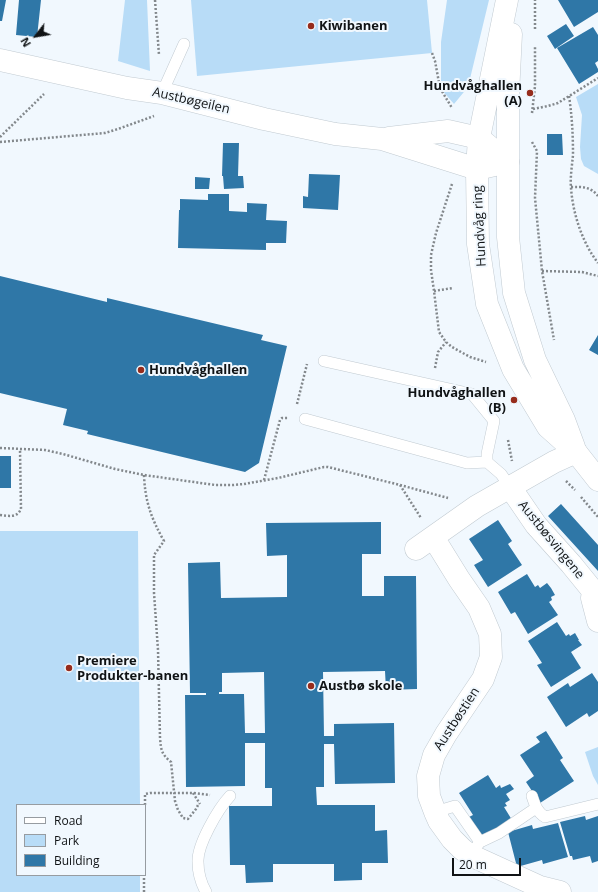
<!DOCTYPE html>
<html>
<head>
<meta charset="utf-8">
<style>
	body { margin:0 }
	#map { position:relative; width:598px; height:892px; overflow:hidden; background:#f1f8fe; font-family:"Open Sans",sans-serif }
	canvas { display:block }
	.legend { position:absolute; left:16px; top:804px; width:130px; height:72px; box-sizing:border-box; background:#f1f8fe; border:1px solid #979ca1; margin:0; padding:5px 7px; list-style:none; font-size:12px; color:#101315 }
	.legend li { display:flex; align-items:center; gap:8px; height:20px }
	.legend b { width:20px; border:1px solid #979ca1 }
	.north { position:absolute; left:16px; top:16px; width:40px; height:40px; -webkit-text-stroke:3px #f1f8fe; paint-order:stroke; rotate:239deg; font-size:11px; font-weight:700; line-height:16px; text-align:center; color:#101315 }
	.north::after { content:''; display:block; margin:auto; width:14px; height:18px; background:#101315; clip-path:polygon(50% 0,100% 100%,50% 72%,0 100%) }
	.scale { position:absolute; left:452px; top:858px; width:69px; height:18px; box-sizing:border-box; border:2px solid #101315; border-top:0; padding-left:5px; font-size:12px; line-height:14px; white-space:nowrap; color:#101315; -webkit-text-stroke:3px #f1f8fe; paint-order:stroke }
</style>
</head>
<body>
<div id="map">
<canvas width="598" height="892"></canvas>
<ul class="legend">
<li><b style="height:5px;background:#fff"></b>Road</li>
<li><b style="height:11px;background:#b8dcf7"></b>Park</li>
<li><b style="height:11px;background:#2f77a7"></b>Building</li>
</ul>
<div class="north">N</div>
<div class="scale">20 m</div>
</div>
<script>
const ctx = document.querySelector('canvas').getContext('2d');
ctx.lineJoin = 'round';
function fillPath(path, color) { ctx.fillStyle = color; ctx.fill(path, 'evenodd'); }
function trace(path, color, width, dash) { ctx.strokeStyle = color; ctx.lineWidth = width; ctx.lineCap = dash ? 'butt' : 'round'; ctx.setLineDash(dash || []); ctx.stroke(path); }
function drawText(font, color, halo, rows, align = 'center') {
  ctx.font = font + ' "Open Sans",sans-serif'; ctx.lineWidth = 4; ctx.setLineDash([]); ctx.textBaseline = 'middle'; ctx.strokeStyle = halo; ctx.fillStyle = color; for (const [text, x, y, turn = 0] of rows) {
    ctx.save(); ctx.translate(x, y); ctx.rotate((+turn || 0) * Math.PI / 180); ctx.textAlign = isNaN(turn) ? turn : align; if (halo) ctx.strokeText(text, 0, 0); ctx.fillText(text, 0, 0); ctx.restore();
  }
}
fillPath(new Path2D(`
	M125,0H147L150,71L118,61Z
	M191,0H427L432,53L197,76Z
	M447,0H489L468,87L454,104L441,89V42Z
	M598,84V174L584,166L581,159L580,147L582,115L576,97Z
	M0,531H138L140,805H17V875H140V892H0Z
	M598,747V785L593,776L585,752Z`), '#b8dcf7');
fillPath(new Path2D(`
	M0,0H6L2,21H0Z
	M19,0H41L37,37L16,35Z
	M558,0H598V12L574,27Z
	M566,24L574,36L555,49L547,36Z
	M593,27L598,35V61L595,63L598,69V72L579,84L557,48Z
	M547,134H562L563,155H547Z
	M223,143H239L238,176H243L244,188L224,189L223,176H222Z
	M309,174L340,175L338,210L303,208V196L308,197Z
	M195,177L210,178L209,189H195Z
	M208,194H229V211L247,212V203L267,204L266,220L287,221L286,243H266V250L178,248L179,210H180V199L208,200Z
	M0,276L107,302V298L263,335L261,340L287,346L259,463L245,472L87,434L88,431L63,425L67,409L0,393Z
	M598,335V355L589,350Z
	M0,456H11V488H0Z
	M561,504L598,545V571L548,516Z
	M498,520L512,541L508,544L522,565L488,587L474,565L483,560L469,539Z
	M381,522V554H362V596H384V576H416L417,689L386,690L385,671L323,672L324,736H334V724L394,723L395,783L335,784L334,744H324V787H316L317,805H375V831L387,830L388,863H362V880L334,881V864H273V882L246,883L245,865H230L229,806H272V788H265V743H245V786L186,787L185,695H206V693H190L188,563L220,562L221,598L287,597V555L267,556L266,523ZM264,672L265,733H245L244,694H219V692H222V673Z
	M527,574L535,587L538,585L540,588L547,583L551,588L555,595L551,597L552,600L549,602L558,615L528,634L515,612L511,614L498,592Z
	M557,622L566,636L569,634L570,636L575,633L579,640H578L582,645L571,652L581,668L551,687L537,665L542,663L528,641Z
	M592,673L598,682V711L589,717L587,713L566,727L547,697L568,683L570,687Z
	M546,731L563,758L560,760L574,781L540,803L526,782L534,776L520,755L540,742L536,737Z
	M488,775L496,788L500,785L501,788L510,784L514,789L506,794L510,800L505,803L507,806L504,807L512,820L483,839L469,817L473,815L459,793Z
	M585,816L586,820L598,816V861L592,863L590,856L573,860L572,856H570L560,822Z
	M558,823L568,857L543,864L542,860L517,867L508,832L532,825L533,829Z`), '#2f77a7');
const service = new Path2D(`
	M162,93L184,44
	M324,361L472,394L494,421L487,454V462L501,474L510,487
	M305,419L467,463L487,462
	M532,796C535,805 537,812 545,817L598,804
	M435,812L455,806L480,842L470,855
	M480,842L499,833L536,808
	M206,892C201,883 198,873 198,862C197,845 218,809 230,796`);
const minor = new Path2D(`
	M0,60L127,88L162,93L264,119L335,134L382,139L477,169L508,162
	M389,138L448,131L479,138L508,162
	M510,487L536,525L571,564L593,591L598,594
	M433,537L459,579L479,608L490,634L491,657L483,679L446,734L434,755L428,776L429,796L435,812L439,821L452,839L462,849L470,855L540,887L560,892
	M416,549L477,506L554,462L576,452
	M593,591L592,598L598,621`);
const secondary = new Path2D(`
	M507,0L479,138L477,169L478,244L487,304L513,369L548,427L576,452L598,480
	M511,34L508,94V237L514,293L535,360L564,420L574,447`);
trace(service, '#c1cad1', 12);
trace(minor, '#c1cad1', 23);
trace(secondary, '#c1cad1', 23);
trace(new Path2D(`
	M155,0L159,55
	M535,29V0
	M432,53L435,61L440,88L452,108
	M569,96C572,116 573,135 573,155C572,166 570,178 571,188C573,214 582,242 598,263
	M533,109L548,106L558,103L598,78
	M532,113L535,86V46
	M0,137L44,94
	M0,142L105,133L118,129L154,116
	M532,142L537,151L535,198L542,271L554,340
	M452,184L436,233L431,255V270L434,291L439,332L446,342L452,347L470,357L486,362
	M571,187C582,187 590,186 598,196
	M542,271L582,272L598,276
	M434,291L453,288
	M435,368L438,352L446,342
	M297,404L307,364
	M508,440L512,461
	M0,448L45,450L63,454L115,469L144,475L215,485H233L244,484L278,478L324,467H328L400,485L448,498
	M144,475C145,501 151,518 164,541L154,555V593L158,650L160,738C161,749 161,754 171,762L175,801L178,810L183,818L188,819L196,809L199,803
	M264,480L280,420L282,418H288
	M566,481L575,490
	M400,485L421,518
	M581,497L598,517
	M0,515C9,516 17,518 21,509L20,449
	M193,793L200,804
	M145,805V794L150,793H193L210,795
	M144,892V875`), '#83888c', 2.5, [2, 2]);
trace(service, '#fff', 11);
trace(minor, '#fff', 22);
trace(secondary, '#fff', 22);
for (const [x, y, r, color] of [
	[311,26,4,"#962c1c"],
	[530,93,4,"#962c1c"],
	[141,370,4,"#962c1c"],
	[514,400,4,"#962c1c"],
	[69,668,4,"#962c1c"],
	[311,686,4,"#962c1c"]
]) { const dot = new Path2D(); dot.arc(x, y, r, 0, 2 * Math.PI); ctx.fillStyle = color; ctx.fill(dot); trace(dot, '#f1f8fe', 1.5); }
drawText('bold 13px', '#101315', '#f1f8fe', [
	["Kiwibanen",319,26],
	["Hundvåghallen",522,86,"right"],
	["(A)",522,101,"right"],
	["Hundvåghallen",149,370],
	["Hundvåghallen",506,393,"right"],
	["(B)",506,408,"right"],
	["Premiere",77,661],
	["Produkter-banen",77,676],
	["Austbø skole",319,686]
], 'left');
drawText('13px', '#101315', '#f1f8fe', [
	["Austbøgeilen",191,101,13],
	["Hundvåg ring",480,226,-93],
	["Austbøsvingene",551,540,51],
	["Austbøstien",457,719,-57]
]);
</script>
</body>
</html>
